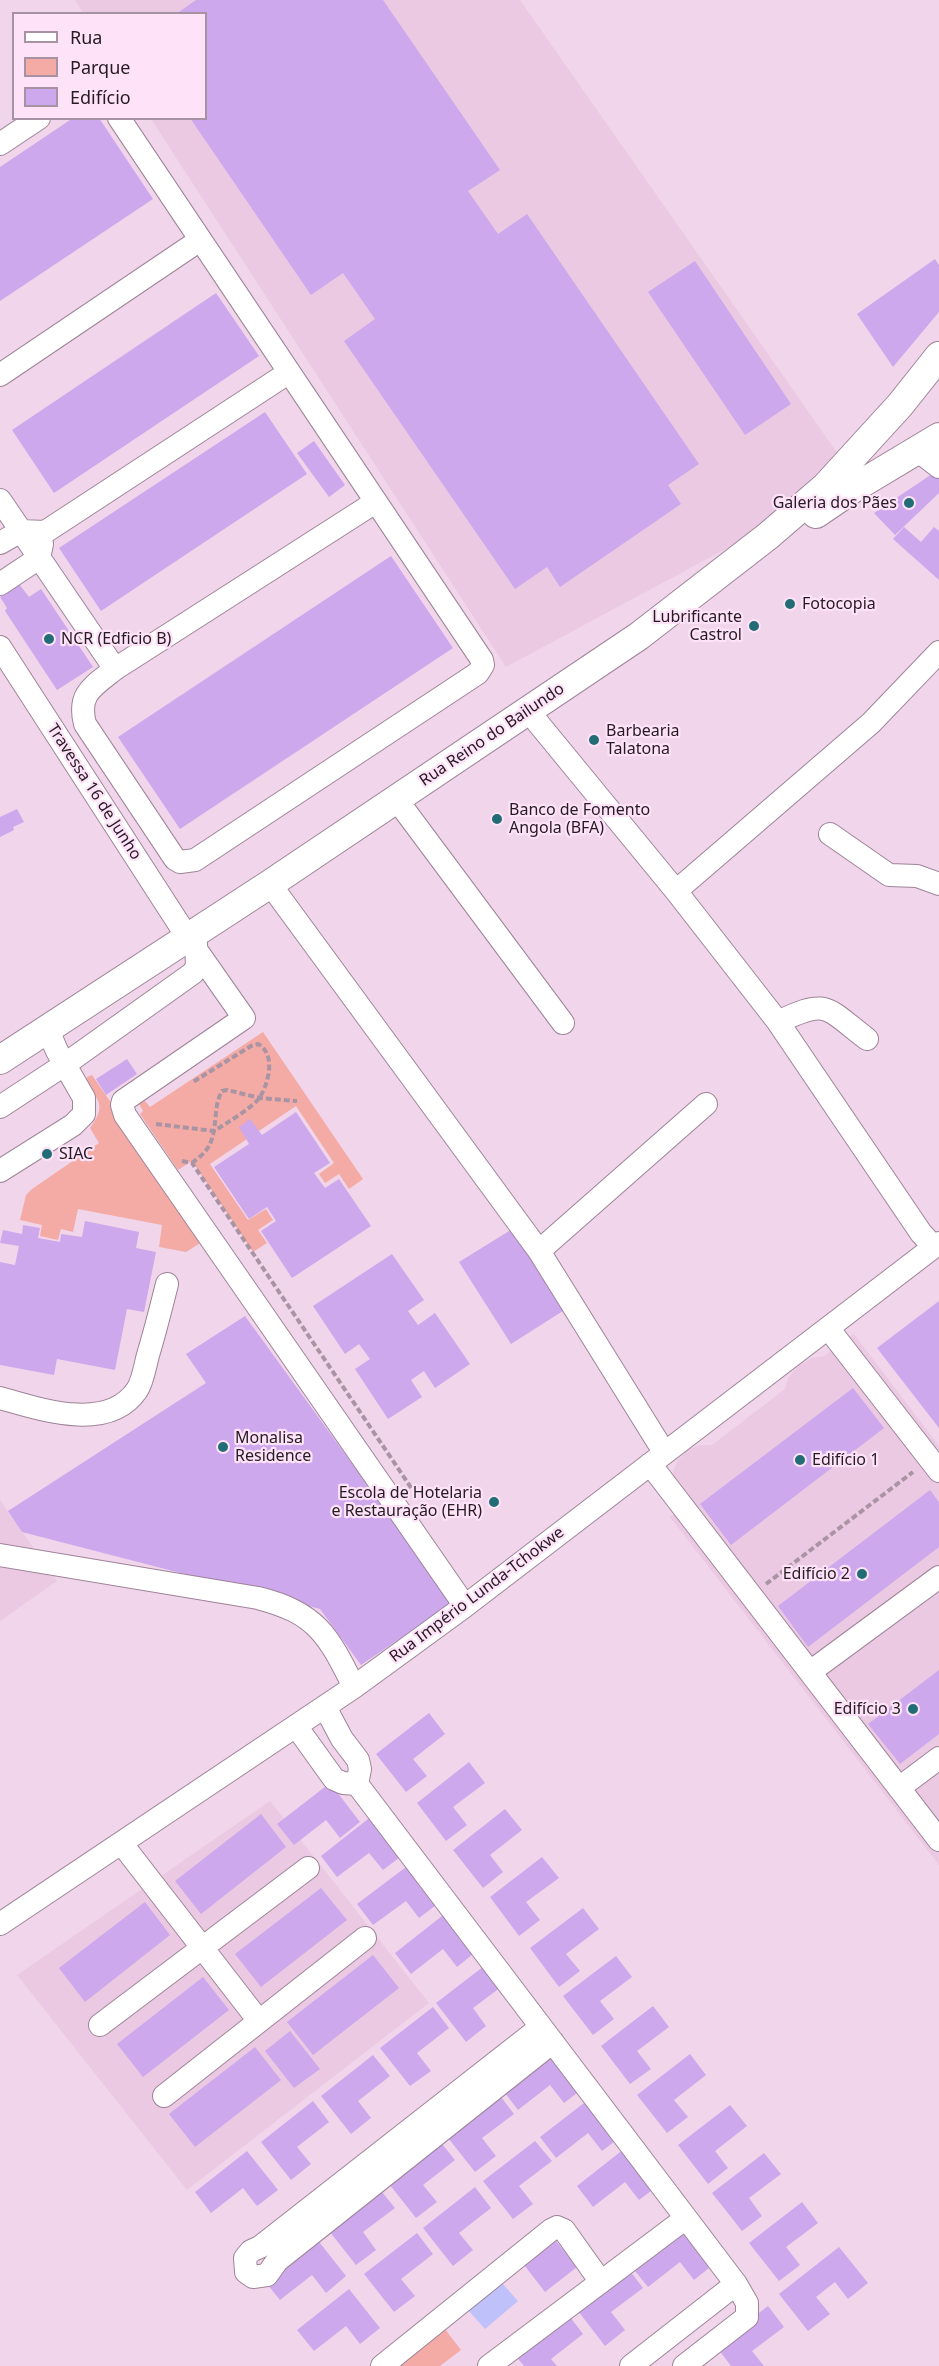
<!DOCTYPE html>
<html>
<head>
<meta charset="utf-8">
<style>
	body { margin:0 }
	#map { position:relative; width:939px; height:2366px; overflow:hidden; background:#f1d5ea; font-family:"Noto Sans",sans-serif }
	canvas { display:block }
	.legend { position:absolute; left:12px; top:12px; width:195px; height:108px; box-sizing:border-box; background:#fee2f8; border:2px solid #a792a3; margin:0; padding:8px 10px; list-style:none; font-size:18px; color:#251b23 }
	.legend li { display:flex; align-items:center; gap:12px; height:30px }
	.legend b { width:30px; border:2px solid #a792a3 }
</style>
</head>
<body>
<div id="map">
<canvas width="939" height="2366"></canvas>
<ul class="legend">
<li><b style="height:8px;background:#fff"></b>Rua</li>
<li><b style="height:16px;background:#f4aba5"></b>Parque</li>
<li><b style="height:16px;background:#cda8ed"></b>Edifício</li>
</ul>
</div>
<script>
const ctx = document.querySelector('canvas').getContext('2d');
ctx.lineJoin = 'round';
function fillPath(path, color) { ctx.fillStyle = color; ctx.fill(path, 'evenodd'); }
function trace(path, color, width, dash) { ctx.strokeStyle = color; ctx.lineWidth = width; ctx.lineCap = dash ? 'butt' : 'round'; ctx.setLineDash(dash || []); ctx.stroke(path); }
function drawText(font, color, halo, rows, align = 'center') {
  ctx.font = font + ' "Noto Sans",sans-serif'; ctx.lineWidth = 4.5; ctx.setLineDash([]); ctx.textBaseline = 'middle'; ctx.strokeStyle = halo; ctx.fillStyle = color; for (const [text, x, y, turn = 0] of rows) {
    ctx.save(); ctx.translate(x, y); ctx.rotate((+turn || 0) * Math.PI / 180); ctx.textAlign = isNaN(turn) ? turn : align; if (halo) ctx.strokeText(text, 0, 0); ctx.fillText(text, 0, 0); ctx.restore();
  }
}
fillPath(new Path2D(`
	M75,0H520L838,454L746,538L506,667L151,119L206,118V14L83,13Z
	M854,1334L939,1446V1865L670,1517L688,1503L673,1482V1472L678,1460L688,1450L700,1445H712L785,1389L788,1378L798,1366L812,1358L824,1356Z
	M0,1500L57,1581L0,1621Z
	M270,1801L429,2003L187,2190L17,1975Z`), '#ebc9e3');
fillPath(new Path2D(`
	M263,1032L363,1179L349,1189L339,1174L325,1183L319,1174L334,1163L296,1106L210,1164L248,1220L266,1209L273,1220L258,1230L267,1243L253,1252L192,1161L178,1170L140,1114L143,1111L138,1102L143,1099L150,1107Z
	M92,1075L205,1240L186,1252L159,1247L162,1225L78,1209L73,1232L61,1229L58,1240L40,1236L42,1225L20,1220L26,1195L32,1189L99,1143L90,1128C114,1097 85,1096 87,1077Z
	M441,2324L461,2350L440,2366H393Z`), '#f4aba5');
fillPath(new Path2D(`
	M501,2282L518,2301L485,2329L468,2310Z`), '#bfc1fb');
fillPath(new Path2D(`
	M196,0H383L500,170L468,191L498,234L527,214L699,464L668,485L681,504L560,587L547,567L515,589L344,341L375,319L343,273L311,295L190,118H206V14H176Z
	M73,118H99L153,199L0,301V167Z
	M935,259L939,265V312L893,367L857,314Z
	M695,261L791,404L745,435L648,292Z
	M216,293L259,356L54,493L12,430Z
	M265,412L307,474L101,611L59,548Z
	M314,441L345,485L329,497L297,453Z
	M935,472L939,475V493L895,535L874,513Z
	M904,527L921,542L934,527L939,531V580L893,539Z
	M391,556L453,648L180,829L118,737Z
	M19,584L29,597L41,589L93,667L57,690L5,611L7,608L0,597Z
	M17,809L24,822L13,827L14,830L0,837V817Z
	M127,1059L137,1074L106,1095L96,1079Z
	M296,1112L330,1163L314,1173L325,1188L339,1179L371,1226L292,1278L261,1231L276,1221L267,1207L249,1219L214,1167L249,1144L239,1127L250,1119L262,1135Z
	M85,1221L139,1232L136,1248L156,1252L144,1312L127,1309L115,1370L57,1359L54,1375L0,1365V1262L15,1265L19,1246L0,1243L3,1230L22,1234L23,1225L40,1228L38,1238L60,1242L61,1234L82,1237Z
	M514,1228L566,1309L511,1344L459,1262Z
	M392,1254L424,1300L408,1311L418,1325L435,1313L470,1364L435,1388L424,1371L411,1380L422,1397L388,1419L355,1369L370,1359L359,1344L345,1354L313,1306Z
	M939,1301V1428L877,1348Z
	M245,1316L453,1603L361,1665L320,1609L22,1532L8,1511L206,1383L186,1354Z
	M853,1388L884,1428L731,1545L700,1504Z
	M930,1490L939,1502V1547L808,1647L778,1606Z
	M939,1670V1734L900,1764L868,1724Z
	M429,1713L445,1734L413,1759L427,1776L406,1792L376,1754Z
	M469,1762L485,1783L453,1807L467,1825L446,1841L417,1803Z
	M330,1783L360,1822L340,1838L326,1820L294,1845L277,1824Z
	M505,1809L522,1830L490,1855L503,1872L483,1888L453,1850Z
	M261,1814L286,1847L201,1914L175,1881Z
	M373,1815L404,1854L383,1870L369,1853L337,1877L321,1856Z
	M542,1857L559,1878L526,1902L540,1920L519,1936L490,1897Z
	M410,1864L440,1902L419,1918L406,1901L373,1925L357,1904Z
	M321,1888L347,1920L261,1987L235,1954Z
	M145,1902L170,1935L85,2002L59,1968Z
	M583,1908L599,1929L566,1954L580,1971L559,1987L530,1948Z
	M447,1912L478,1950L457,1967L443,1949L411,1974L395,1953Z
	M373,1955L399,1988L313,2055L287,2022Z
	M616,1956L632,1977L600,2001L614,2019L593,2035L563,1996Z
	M488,1963L505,1984L473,2008L486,2026L466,2042L436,2003Z
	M203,1977L229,2010L143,2077L117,2044Z
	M653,2006L669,2027L637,2051L651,2069L630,2084L601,2046Z
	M433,2007L449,2028L417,2053L431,2071L410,2086L380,2048Z
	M290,2031L320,2069L294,2088L265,2051Z
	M255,2047L281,2080L195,2147L169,2114Z
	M554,2048L585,2087L564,2103L550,2085L518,2110L502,2089Z
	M690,2054L706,2075L674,2100L688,2117L667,2133L637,2095Z
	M373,2055L390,2076L358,2101L371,2118L351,2134L321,2096Z
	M498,2093L514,2114L482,2138L496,2156L475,2172L445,2134Z
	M593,2096L623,2135L602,2151L588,2133L556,2158L540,2137Z
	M313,2101L329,2122L297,2147L311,2164L291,2180L261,2142Z
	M730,2105L747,2126L715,2151L728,2168L708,2184L678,2145Z
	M438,2139L455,2160L423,2185L437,2202L416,2218L386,2180Z
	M535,2141L552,2161L519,2186L533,2204L513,2219L483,2181Z
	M629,2145L660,2184L639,2200L625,2182L593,2207L577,2186Z
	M247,2151L278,2190L257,2206L243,2188L211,2213L195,2192Z
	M764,2153L781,2174L749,2198L762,2216L742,2231L712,2193Z
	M378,2187L395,2208L363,2232L376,2250L356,2265L326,2227Z
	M475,2187L491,2208L459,2233L473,2250L453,2266L423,2228Z
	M802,2202L818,2223L786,2247L800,2265L779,2281L749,2243Z
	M684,2225L714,2264L694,2280L680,2262L648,2287L631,2266Z
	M417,2233L433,2254L401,2279L415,2296L394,2312L364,2274Z
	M552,2236L577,2267L545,2292L521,2261Z
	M316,2238L346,2276L326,2293L312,2275L280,2300L263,2279Z
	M839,2247L868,2283L848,2299L835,2282L816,2297L830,2314L808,2331L779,2294Z
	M627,2267L643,2288L611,2312L625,2330L605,2346L575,2307Z
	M349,2289L380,2328L360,2344L346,2326L314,2351L297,2330Z
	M768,2306L784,2327L752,2351L764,2366H731L716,2346Z
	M567,2313L583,2334L551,2359L557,2366H524L514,2354Z`), '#cda8ed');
const minor = new Path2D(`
	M119,118L482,660L483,665L478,673L195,860L180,862L175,859L85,724C77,693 94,686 115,669L374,503
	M0,144L39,118
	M0,375L200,240
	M917,450L939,467
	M0,500L115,669
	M0,543L21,531L45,532L288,373
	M0,584L39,558L42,544
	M0,647L188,938L244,1018L123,1101L122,1105L125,1115L465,1606
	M529,712L676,891L778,1022L921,1233L934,1247
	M397,800L563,1023
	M830,834L889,875L917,876L939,884
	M270,884L539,1251L664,1452
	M676,891L871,723L939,652
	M778,1022C828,998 825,1007 867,1039
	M0,1107L64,1065L193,973L197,966L196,944
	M0,1171L73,1125L84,1114V1098L57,1051L47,1028
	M539,1251L706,1104
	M828,1328L939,1471
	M0,1398C39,1409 108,1433 137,1390C143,1381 145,1366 148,1355C155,1332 161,1308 167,1284
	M650,1464L939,1840
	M0,1555L258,1598C317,1613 328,1635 354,1687
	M810,1672L939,1577
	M325,1707L342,1739L358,1760L360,1769L357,1784L686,2218L736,2284L747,2303V2317L684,2366
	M296,1726L334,1779L343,1783L357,1784
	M899,1788L939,1758
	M122,1844L259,2021
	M0,1924L354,1687L465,1606L939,1243
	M100,2025L308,1868
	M541,2027L260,2247L251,2251L245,2258L246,2272L253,2277L267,2275L277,2261L553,2042
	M164,2096L365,1938
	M382,2366L551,2230L557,2227L564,2230L601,2282
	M489,2366L686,2218
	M631,2366L736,2284`);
const major = new Path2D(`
	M816,514L854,488L939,437
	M0,1060L270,884L639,636L768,536L826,486L900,405L939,356`);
trace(minor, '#9e8498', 24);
trace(major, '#9e8498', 30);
trace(new Path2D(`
	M156,1124L214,1131C224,1125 255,1106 260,1097C269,1082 276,1054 258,1044L251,1046L193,1082
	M182,1161L192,1163L412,1489
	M192,1163C197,1159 204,1154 207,1149C219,1132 212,1108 222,1091L227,1090L260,1098L297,1101
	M766,1584L913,1472`), '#a994a4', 4, [6, 3]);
trace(minor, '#fff', 22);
trace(major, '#fff', 28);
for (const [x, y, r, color] of [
	[909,503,6,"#226c76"],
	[790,604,6,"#226c76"],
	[754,626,6,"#226c76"],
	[49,639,6,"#226c76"],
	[594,740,6,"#226c76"],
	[497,819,6,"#226c76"],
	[47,1154,6,"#226c76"],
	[223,1447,6,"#226c76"],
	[800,1460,6,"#226c76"],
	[494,1502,6,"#226c76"],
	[862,1574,6,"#226c76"],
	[913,1709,6,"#226c76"]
]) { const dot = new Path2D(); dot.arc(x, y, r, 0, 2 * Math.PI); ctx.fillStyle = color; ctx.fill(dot); trace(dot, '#fee2f8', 2); }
drawText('16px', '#251b23', '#fee2f8', [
	["Galeria dos Pães",897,503,"right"],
	["Fotocopia",802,604],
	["Lubrificante",742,617,"right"],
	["Castrol",742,635,"right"],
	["NCR (Edficio B)",61,639],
	["Barbearia",606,731],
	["Talatona",606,749],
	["Banco de Fomento",509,810],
	["Angola (BFA)",509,828],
	["SIAC",59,1154],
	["Monalisa",235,1438],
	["Residence",235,1456],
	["Edifício 1",812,1460],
	["Escola de Hotelaria",482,1493,"right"],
	["e Restauração (EHR)",482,1511,"right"],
	["Edifício 2",850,1574,"right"],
	["Edifício 3",901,1709,"right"]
], 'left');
drawText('16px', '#251b23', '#fee2f8', [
	["Rua Reino do Bailundo",492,735,-34],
	["Travessa 16 de Junho",94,792,57],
	["Rua Império Lunda-Tchokwe",477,1595,-37]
]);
</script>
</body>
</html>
